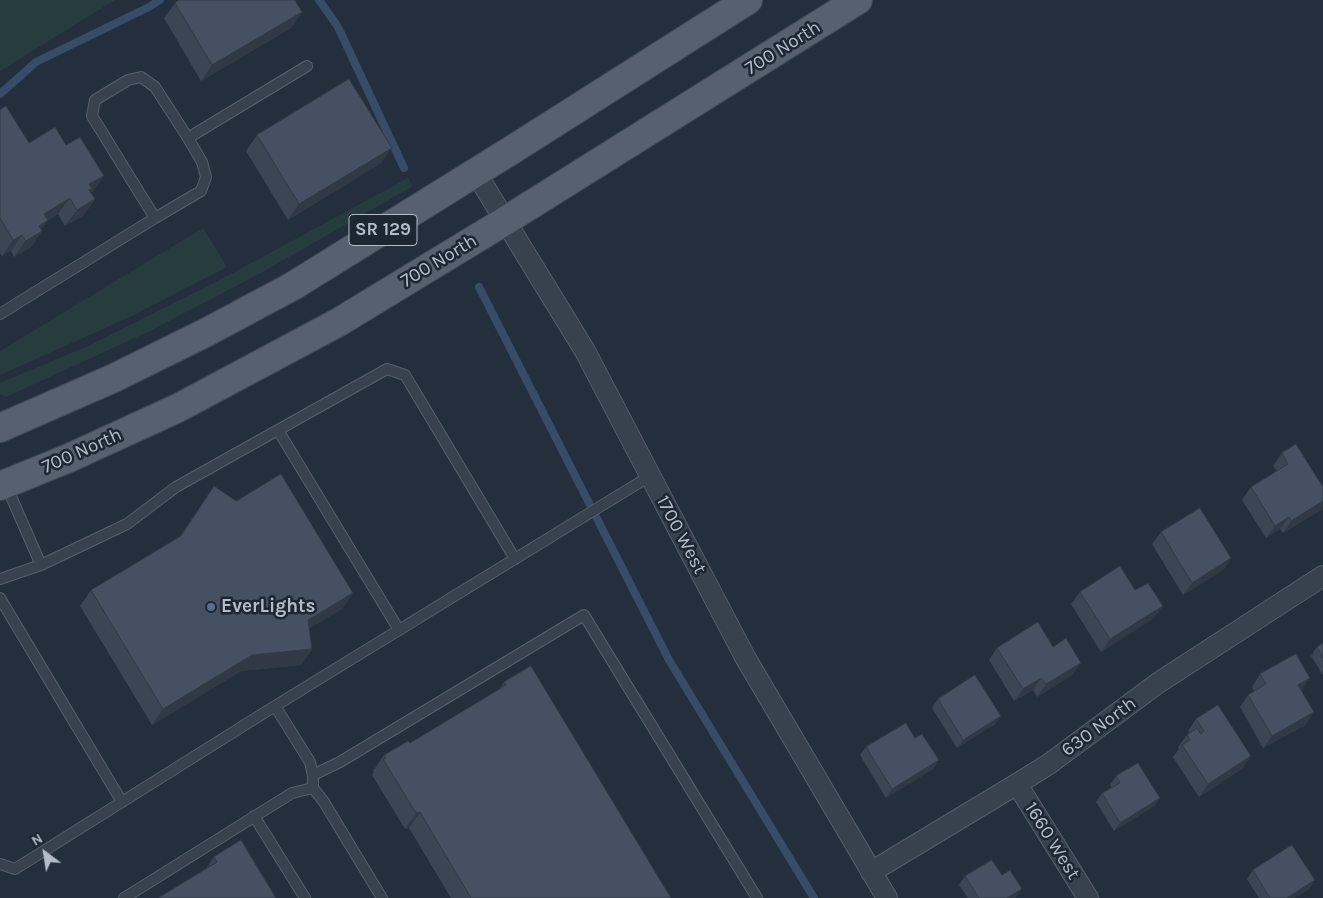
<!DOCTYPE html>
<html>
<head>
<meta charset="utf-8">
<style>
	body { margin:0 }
	#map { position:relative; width:1323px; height:898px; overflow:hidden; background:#242f3e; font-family:Karla,sans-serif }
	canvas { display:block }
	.north { position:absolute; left:20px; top:828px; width:50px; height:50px; -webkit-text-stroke:4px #1d2633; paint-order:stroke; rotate:329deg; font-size:14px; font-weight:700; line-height:20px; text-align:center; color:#b4bcc9 }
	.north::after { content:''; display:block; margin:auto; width:18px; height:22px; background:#b4bcc9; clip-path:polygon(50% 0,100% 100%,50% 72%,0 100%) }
</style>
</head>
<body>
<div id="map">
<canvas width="1323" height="898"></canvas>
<div class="north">N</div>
</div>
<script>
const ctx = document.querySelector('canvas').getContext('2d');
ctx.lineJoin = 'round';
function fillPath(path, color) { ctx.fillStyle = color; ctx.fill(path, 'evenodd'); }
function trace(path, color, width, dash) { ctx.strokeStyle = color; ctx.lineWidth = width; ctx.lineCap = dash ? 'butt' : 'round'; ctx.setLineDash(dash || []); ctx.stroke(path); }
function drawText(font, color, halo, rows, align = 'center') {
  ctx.font = font + ' Karla,sans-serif'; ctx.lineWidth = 5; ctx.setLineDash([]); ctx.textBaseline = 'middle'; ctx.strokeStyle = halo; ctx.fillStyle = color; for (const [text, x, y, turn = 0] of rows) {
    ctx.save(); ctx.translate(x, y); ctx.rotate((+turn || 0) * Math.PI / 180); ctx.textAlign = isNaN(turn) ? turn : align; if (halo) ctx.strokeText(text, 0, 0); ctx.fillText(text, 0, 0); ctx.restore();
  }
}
fillPath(new Path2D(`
	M0,0H115L0,71Z
	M408,178L413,186L259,274L150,331L6,397L0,394V383L88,346L231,274Z
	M203,228L227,267L130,317L0,375V351Z`), '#263c3f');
trace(new Path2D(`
	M319,0L338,27L404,168
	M0,94L36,62L149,7L160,0
	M479,287L669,660L814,898`), '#394c67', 8);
const service = new Path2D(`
	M155,218L201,191L206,177L202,162L188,138
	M0,314L155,218L92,116L95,100L128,80L141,77L155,87L188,138L307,66
	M278,430L399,630
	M6,485L41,565
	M0,579L41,565L127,524L176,487L387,369L405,375L515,559
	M0,598L122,802
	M313,775L340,762L584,615L757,898
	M313,788V776L310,762L275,706L650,476
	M254,816L305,898
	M0,864L15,869L275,706
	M124,898L292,793L313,788L324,802L382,898`);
const minor = new Path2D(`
	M476,173L585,351L745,657L887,898
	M1017,784L1088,898
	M871,872L1017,784L1049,764L1158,683L1323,576`);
const primary = new Path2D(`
	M0,428L114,378L207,332L293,286L515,148L748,0
	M0,486L69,458L178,408L339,322L505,221L858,0`);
trace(service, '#565f6c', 12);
trace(minor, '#565f6c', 22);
trace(primary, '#414a57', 30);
trace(service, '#38414e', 10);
trace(minor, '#38414e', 20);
trace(primary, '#56606e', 28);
fillPath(new Path2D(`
	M175,3L302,12L291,28L201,81L164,18Z
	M0,110L29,143L66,145L104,176L93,191L91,192L95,199L84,215L65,226L58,214L47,221L41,229L42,231L31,247L14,257L11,251L2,256L0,253Z
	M257,135L381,163L288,220L246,151Z
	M1282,453L1323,487V506L1321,510L1283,533L1280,529L1266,538L1242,500L1251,487L1277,471L1273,466Z
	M214,486L236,501L353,593L342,609L309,628L312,649L301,665L241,671L152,725L80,606L91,590L180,536Z
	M1161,532L1231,558L1223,570L1183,595L1152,544Z
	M1135,590L1154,618L1101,652L1071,604L1080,592Z
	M1323,643V675L1311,656L1317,647Z
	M1053,647L1072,675L1037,697L1033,690L1014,701L989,660L997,648Z
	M1260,674L1301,691L1314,712L1305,725L1263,748L1240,707L1248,695L1254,691L1252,687Z
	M504,682L671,898H451L409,828L405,829L372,775L374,772L373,771L384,755L410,743L499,690Z
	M938,699L995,724L957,748L932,708Z
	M1196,719L1243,768L1199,797L1173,757L1179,749L1178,747L1187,735L1189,733L1188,731Z
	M915,738L939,760L933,769L886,798L860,755L866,747Z
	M1116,776L1160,798L1154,806L1114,831L1096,802L1102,793L1112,788L1110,785Z
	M214,857L276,898L205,870Z
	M1253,870L1315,880L1309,889L1294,898H1259L1247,879Z
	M1002,875L1022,889L1016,897L1015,898H968L959,885L965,876Z`), '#3b4654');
fillPath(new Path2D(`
	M302,12L291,28L201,81L212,65Z
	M392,148L381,163L288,220L299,204Z
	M104,176L93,191L88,194L89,184Z
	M70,198L58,214L47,221L39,233L42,231L31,247L14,257L44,214Z
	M95,199L84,215L65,226L77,210Z
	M22,235L11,251L2,256L13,240Z
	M1323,501V506L1321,510L1283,533L1291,521Z
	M1289,517L1280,529L1266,538L1275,526Z
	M1231,558L1223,570L1183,595L1192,583Z
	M353,593L342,609L297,636L308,620Z
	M1163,606L1154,618L1101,652L1110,639Z
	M312,649L301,665L241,671L152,725L163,709L252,655Z
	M1081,663L1072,675L1037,697L1046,684Z
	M1041,678L1033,690L1014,701L1023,689Z
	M1310,678L1301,691L1298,685Z
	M1314,712L1305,725L1263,748L1272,736Z
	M1001,716L995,724L957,748L963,740Z
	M1251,756L1243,768L1199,797L1208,784Z
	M939,760L933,769L886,798L892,789Z
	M1160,798L1154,806L1114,831L1120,823Z
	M420,812L409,828L405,829L416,813Z
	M1315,880L1309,889L1294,898H1287Z
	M1022,889L1015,898H1007Z`), '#303945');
const building = new Path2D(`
	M179,0H295L302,12L212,65L175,3Z
	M349,79L392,148L299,204L257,135Z
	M6,106L29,143L55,127L66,145L80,137L104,176L89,184L92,189L89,190L95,199L77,210L70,198L44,214L48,220L39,226L42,231L26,241L22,235L13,240L0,218V110Z
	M1296,444L1323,487V501L1291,521L1289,517L1275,526L1251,487L1288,464L1282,453Z
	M281,474L353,593L308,620L312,649L252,655L163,709L91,590L181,536L214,486L236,501Z
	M1200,508L1231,558L1192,583L1161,532Z
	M1120,566L1135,590L1148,583L1163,606L1110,639L1080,592Z
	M1038,622L1053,647L1066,638L1081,663L1046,684L1041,678L1023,689L997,648Z
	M1323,643V658L1317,647Z
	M1296,654L1310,678L1298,685L1314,712L1272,736L1248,695L1266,684L1260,674Z
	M531,666L671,898H471L420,812L416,813L383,759L386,758L384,755L408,741L410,743L506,685L504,682Z
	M975,675L1001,716L963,740L938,699Z
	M1218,705L1251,756L1208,784L1182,745L1190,740L1187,735L1197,728L1201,734L1204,731L1196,719Z
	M906,723L915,738L922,734L939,760L892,789L866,747Z
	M1138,763L1160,798L1120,823L1102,793L1120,783L1116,776Z
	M241,840L276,898H158L217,862L214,857Z
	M1292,845L1315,880L1287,898H1270L1253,870Z
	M992,860L1002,875L1010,870L1022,889L1007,898H979L965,876Z`);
fillPath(building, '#455162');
trace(building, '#303945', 1);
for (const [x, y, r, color] of [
	[211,607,5,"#5c6f8a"]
]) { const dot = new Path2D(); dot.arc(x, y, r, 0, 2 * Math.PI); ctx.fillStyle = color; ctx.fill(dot); trace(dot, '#1d2633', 2); }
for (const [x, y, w] of [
	[383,230,68]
]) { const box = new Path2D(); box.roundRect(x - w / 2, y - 15.5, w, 31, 4); ctx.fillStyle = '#1d2633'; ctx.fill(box); trace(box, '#b4bcc9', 1); }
drawText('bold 18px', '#b4bcc9', null, [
	["SR 129",383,230]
]);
drawText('19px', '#b4bcc9', '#1d2633', [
	["700 North",783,48,-32],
	["700 North",439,261,-31],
	["700 North",82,451,-24],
	["1700 West",681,535,62],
	["630 North",1099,727,-36],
	["1660 West",1052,841,58]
]);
drawText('bold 19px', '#b4bcc9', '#1d2633', [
	["EverLights",221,607]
], 'left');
</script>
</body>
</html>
